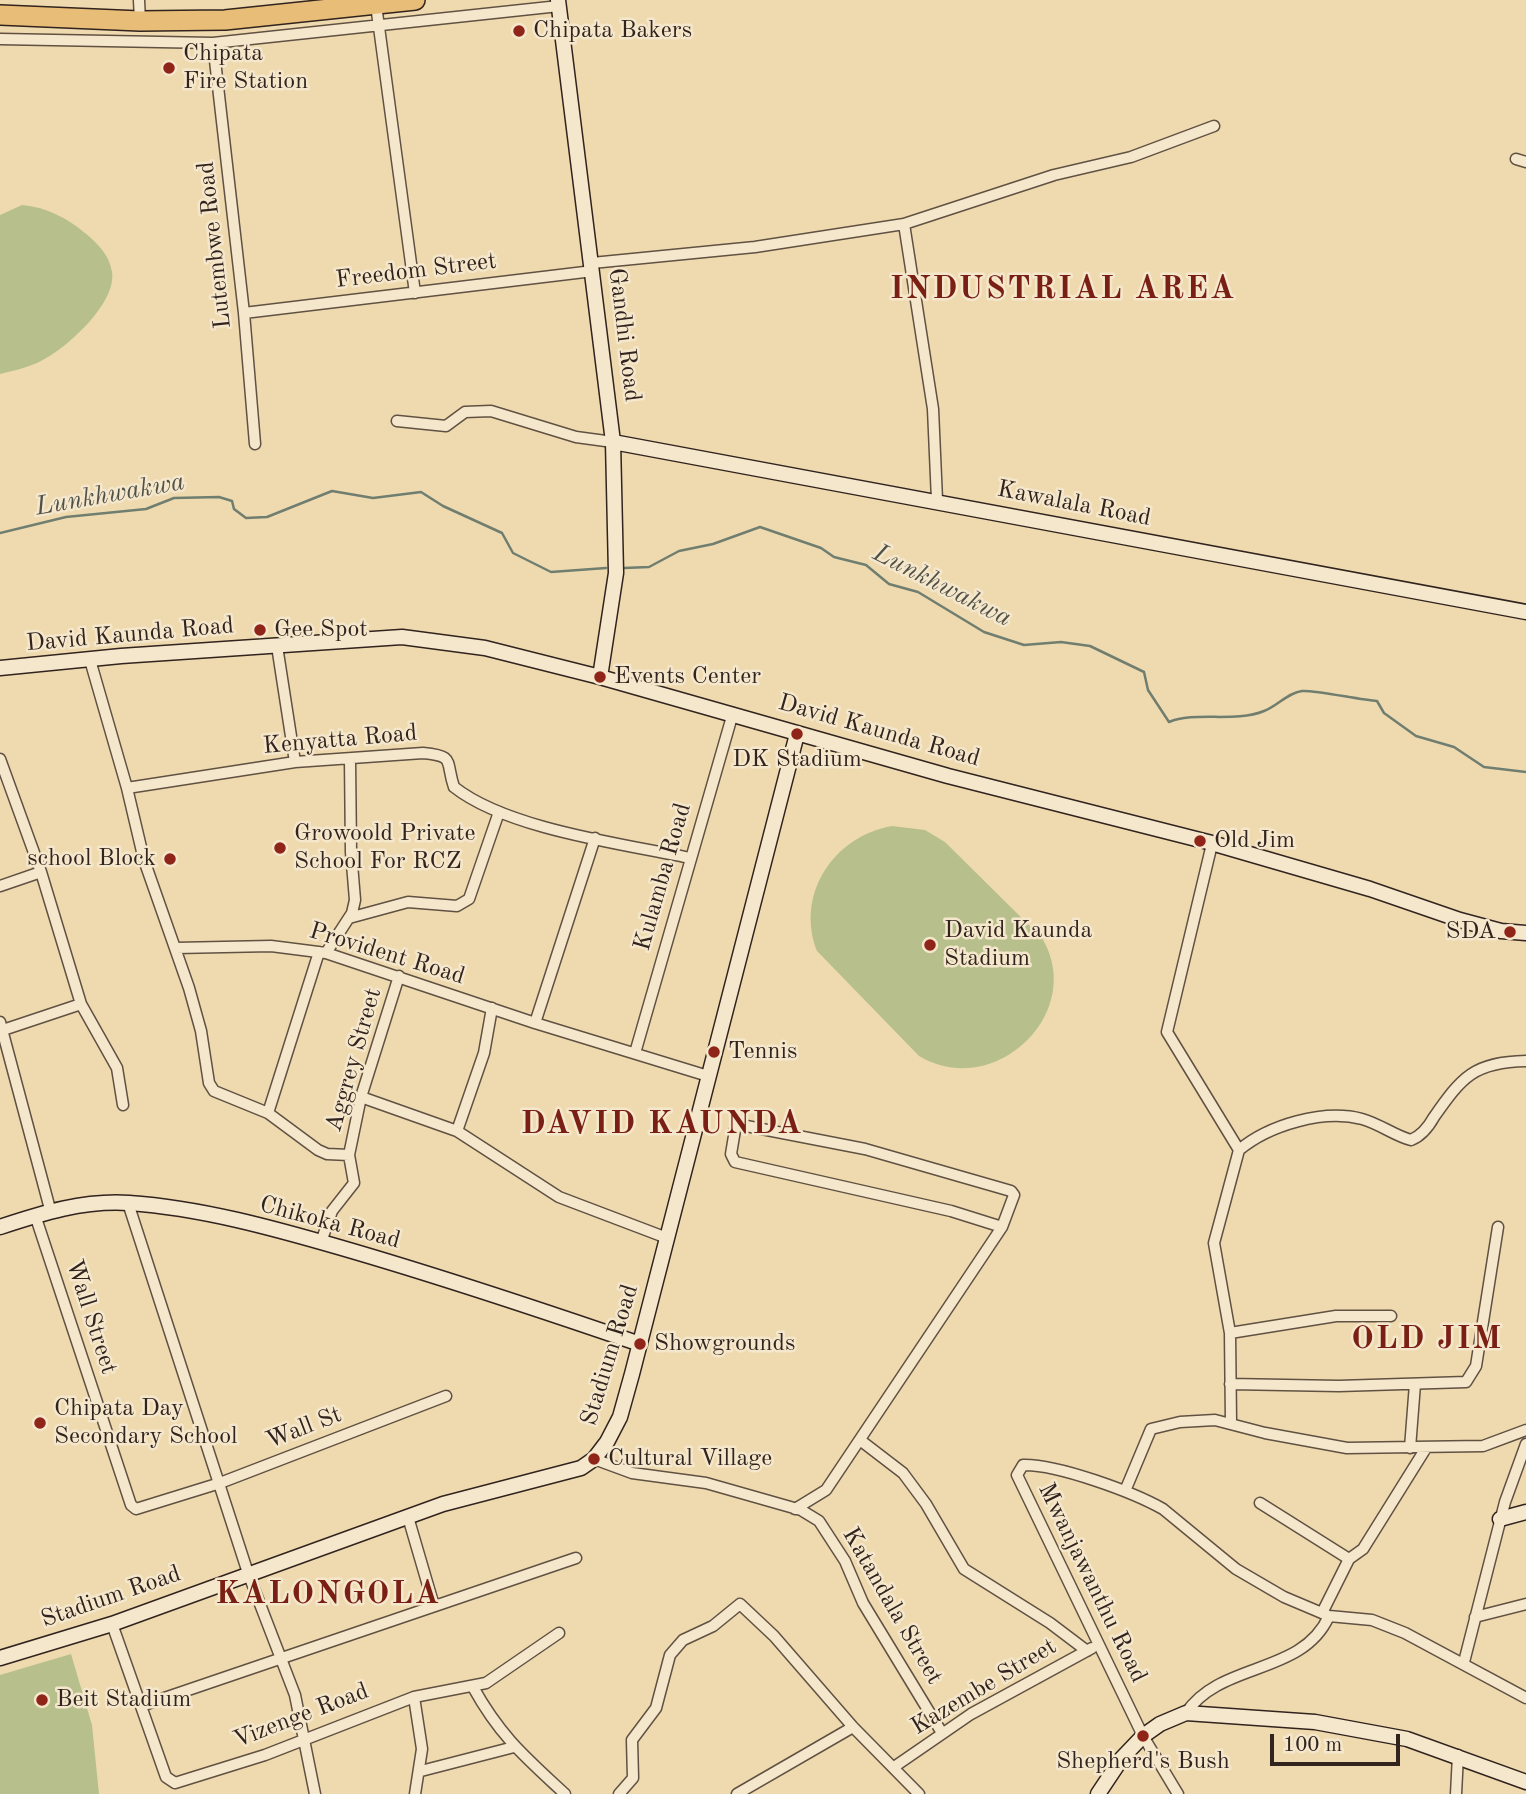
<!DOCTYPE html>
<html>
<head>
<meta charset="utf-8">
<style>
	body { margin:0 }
	#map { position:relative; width:1526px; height:1794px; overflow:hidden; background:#efdab0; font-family:"Old Standard TT",serif }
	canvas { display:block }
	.scale { position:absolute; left:1270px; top:1734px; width:130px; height:32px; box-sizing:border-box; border:4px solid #31231d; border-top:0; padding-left:9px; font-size:21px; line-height:24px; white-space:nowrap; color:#31231d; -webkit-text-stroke:5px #f5e7cc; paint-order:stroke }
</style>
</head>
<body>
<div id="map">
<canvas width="1526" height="1794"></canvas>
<div class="scale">100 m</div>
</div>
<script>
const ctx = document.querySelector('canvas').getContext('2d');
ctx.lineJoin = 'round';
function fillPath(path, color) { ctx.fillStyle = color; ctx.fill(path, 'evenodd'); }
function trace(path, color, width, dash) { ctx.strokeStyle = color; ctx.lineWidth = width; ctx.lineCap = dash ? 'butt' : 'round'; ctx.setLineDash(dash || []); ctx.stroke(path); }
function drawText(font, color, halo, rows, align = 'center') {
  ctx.font = font + ' "Old Standard TT",serif'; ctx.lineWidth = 5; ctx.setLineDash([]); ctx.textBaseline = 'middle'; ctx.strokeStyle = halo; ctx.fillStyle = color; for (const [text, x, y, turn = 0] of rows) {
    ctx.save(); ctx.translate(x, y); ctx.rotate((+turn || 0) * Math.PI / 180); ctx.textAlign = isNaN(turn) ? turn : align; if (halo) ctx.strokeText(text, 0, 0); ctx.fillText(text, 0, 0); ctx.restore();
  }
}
fillPath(new Path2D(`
	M22,205C46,207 67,218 85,233C98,244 109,254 112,272C117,303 66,349 41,361C29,367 13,371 0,374V215Z
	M892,826L925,830L945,842L1042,938C1087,1013 994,1101 919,1056L817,951C795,894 834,836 892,826Z
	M71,1654L92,1725L99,1794H0V1675Z`), '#b7c08c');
trace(new Path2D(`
	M0,533L66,517L146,509L174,498L219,497L232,501L234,509L246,518L267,517L332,491L373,498L421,492L443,506L502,533L513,553L551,572L606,568
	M624,568L649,567L679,551L713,544L760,527L821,548L834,557L866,565L889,584L918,592L984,632L1024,645L1061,642L1090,646L1144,672L1148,690L1169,722C1195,711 1235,723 1264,711C1278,706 1287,693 1302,691C1316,690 1360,700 1377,701L1384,713L1416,736L1454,747L1484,767L1526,772`), '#707e70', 2.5);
const street = new Path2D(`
	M139,0L140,21
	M376,5L415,293
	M0,39L213,43L559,6
	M213,43L244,313L255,444
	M1516,159L1526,162
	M904,224L933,409L937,500
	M592,263L755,247L904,224L1054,175L1131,157L1214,126
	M244,313L593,271
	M397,421L446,426L465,412L491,411L576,437L613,442
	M277,646L295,762
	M90,660L127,788L144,860L189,988L201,1031L209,1083L214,1091L268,1113L318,1150L327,1154L349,1155
	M0,759L41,872L81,1004L117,1068L123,1105
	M127,788L295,762L423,753C456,756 445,761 454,787C507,829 623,844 690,858
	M1212,844L1167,1032L1239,1150
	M0,886L41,872
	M349,918L408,902L457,906L469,899L499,812
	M176,948L271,946L326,953L535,1023L708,1076
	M326,953L352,913L355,900L351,852L350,760
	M0,1022L50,1209
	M535,1023L595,838
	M3,1030L81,1004
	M635,1053L733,713
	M361,1097L457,1131L559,1197L667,1238
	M268,1113L319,952
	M457,1131L484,1053L492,1008
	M128,1203L248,1573L295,1695L315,1794
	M35,1215L131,1505L136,1509L220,1483L446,1396
	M321,1242L332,1211L354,1183L349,1155L361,1097L399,976
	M1230,1333L1336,1316H1391
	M1230,1384L1339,1386L1466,1382L1476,1366L1498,1227
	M1231,1422L1230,1333L1214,1243L1239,1150C1269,1125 1323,1109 1362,1119C1380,1124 1395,1136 1411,1140C1421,1136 1429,1126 1434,1117C1462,1077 1474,1062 1526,1061
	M860,1440L903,1473L926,1504L964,1569L1050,1623L1087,1651
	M1410,1448L1415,1384
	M594,1459L632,1473L706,1483L801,1510L819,1521L845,1561L863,1603L942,1733
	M1125,1491L1151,1429L1180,1422L1215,1420L1265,1433L1347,1448L1483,1446L1526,1430
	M1260,1503L1349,1559
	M795,1509L826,1490L1002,1227L1014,1195L1011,1191L865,1149L736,1124L731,1154L735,1162L951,1211L1002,1227
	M408,1517L434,1606
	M1322,1613L1349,1559L1363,1549L1426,1448
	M1475,1617L1526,1604
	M112,1624L166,1777L175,1783L265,1755L414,1697L486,1683L559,1633
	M1464,1662L1505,1502L1526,1444
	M473,1687C500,1736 525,1757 565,1794
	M414,1697L422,1749L415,1794
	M141,1706L576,1558
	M1186,1713C1221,1661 1302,1676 1329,1616
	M894,1767L971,1714L1092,1648
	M421,1771L514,1747
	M619,1794L633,1778L632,1740L656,1708L670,1655L683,1640L713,1626L740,1604L774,1636L853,1727L919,1794
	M737,1794L853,1727
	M1178,1794L1143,1736L1017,1475L1023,1465C1057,1464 1133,1492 1163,1509L1236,1569L1284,1597L1329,1616L1372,1620L1405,1633L1526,1698
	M1456,1794L1458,1755`);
const secondary = new Path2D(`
	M558,0L613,442L616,573L600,677
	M613,442L1526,612
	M0,668L121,656L402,637L485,648L600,677L948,776L1208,842L1370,889L1460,920L1501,931L1526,933
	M0,1227C42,1213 84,1200 129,1203C201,1208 273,1228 342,1248C442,1277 541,1310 640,1344
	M1500,1519L1526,1512
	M0,1658L112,1624L443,1504L581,1468L594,1459L607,1442L620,1417L632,1374L797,734
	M1098,1794L1122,1758L1143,1736L1160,1724L1186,1713L1315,1722L1407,1739L1526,1782`);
const highway = new Path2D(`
	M0,15L140,21L225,20L415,0`);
trace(street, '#605142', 13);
trace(secondary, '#31231d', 17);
trace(highway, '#31231d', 22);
trace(street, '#f5e7cc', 10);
trace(secondary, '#f5e7cc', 14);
trace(highway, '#e8bd78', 19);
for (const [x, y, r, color] of [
	[519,31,7,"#8f2418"],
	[169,68,7,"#8f2418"],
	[260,630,7,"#8f2418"],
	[600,677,7,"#8f2418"],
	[797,734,7,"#8f2418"],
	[1200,841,7,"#8f2418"],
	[280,848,7,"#8f2418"],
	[170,859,7,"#8f2418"],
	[1510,932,7,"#8f2418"],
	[930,945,7,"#8f2418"],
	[714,1052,7,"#8f2418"],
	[640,1344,7,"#8f2418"],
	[40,1423,7,"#8f2418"],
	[594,1459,7,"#8f2418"],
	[42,1700,7,"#8f2418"],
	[1143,1736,7,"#8f2418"]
]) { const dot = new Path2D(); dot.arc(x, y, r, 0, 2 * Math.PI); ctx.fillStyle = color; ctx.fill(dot); trace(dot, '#f5e7cc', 2.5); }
drawText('24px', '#31231d', '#f5e7cc', [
	["Chipata Bakers",533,31],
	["Chipata",183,54],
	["Fire Station",183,82],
	["Gee Spot",274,630],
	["Events Center",614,677],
	["DK Stadium",797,760,"center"],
	["Growoold Private",294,834],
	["School For RCZ",294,862],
	["Old Jim",1214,841],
	["school Block",156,859,"right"],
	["David Kaunda",944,931],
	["Stadium",944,959],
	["SDA",1496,932,"right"],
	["Tennis",728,1052],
	["Showgrounds",654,1344],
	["Chipata Day",54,1409],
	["Secondary School",54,1437],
	["Cultural Village",608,1459],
	["Beit Stadium",56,1700],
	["Shepherd's Bush",1143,1762,"center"]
], 'left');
drawText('24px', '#31231d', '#f5e7cc', [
	["Lutembwe Road",215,245,-96],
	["Freedom Street",416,271,-7],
	["Gandhi Road",624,335,83],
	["Kawalala Road",1074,504,11],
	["David Kaunda Road",130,635,-5],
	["David Kaunda Road",879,731,16],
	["Kenyatta Road",340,740,-5],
	["Kulamba Road",663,877,-74],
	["Provident Road",387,954,17],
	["Aggrey Street",354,1060,-74],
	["Chikoka Road",330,1223,15],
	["Wall Street",91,1317,72],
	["Stadium Road",610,1355,-73],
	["Wall St",304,1428,-21],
	["Mwanjawanthu Road",1092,1583,64],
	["Stadium Road",111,1597,-19],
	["Katandala Street",892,1606,60],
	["Kazembe Street",984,1687,-31],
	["Vizenge Road",301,1716,-21]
]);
drawText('italic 26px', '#505147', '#f5e7cc', [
	["Lunkhwakwa",110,495,-10],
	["Lunkhwakwa",942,586,27]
]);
ctx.letterSpacing = '2px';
drawText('bold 32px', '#7a1f14', '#f5e7cc', [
	["INDUSTRIAL AREA",1063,290],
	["DAVID KAUNDA",662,1125],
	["OLD JIM",1427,1340],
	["KALONGOLA",328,1595]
]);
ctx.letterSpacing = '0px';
</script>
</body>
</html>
